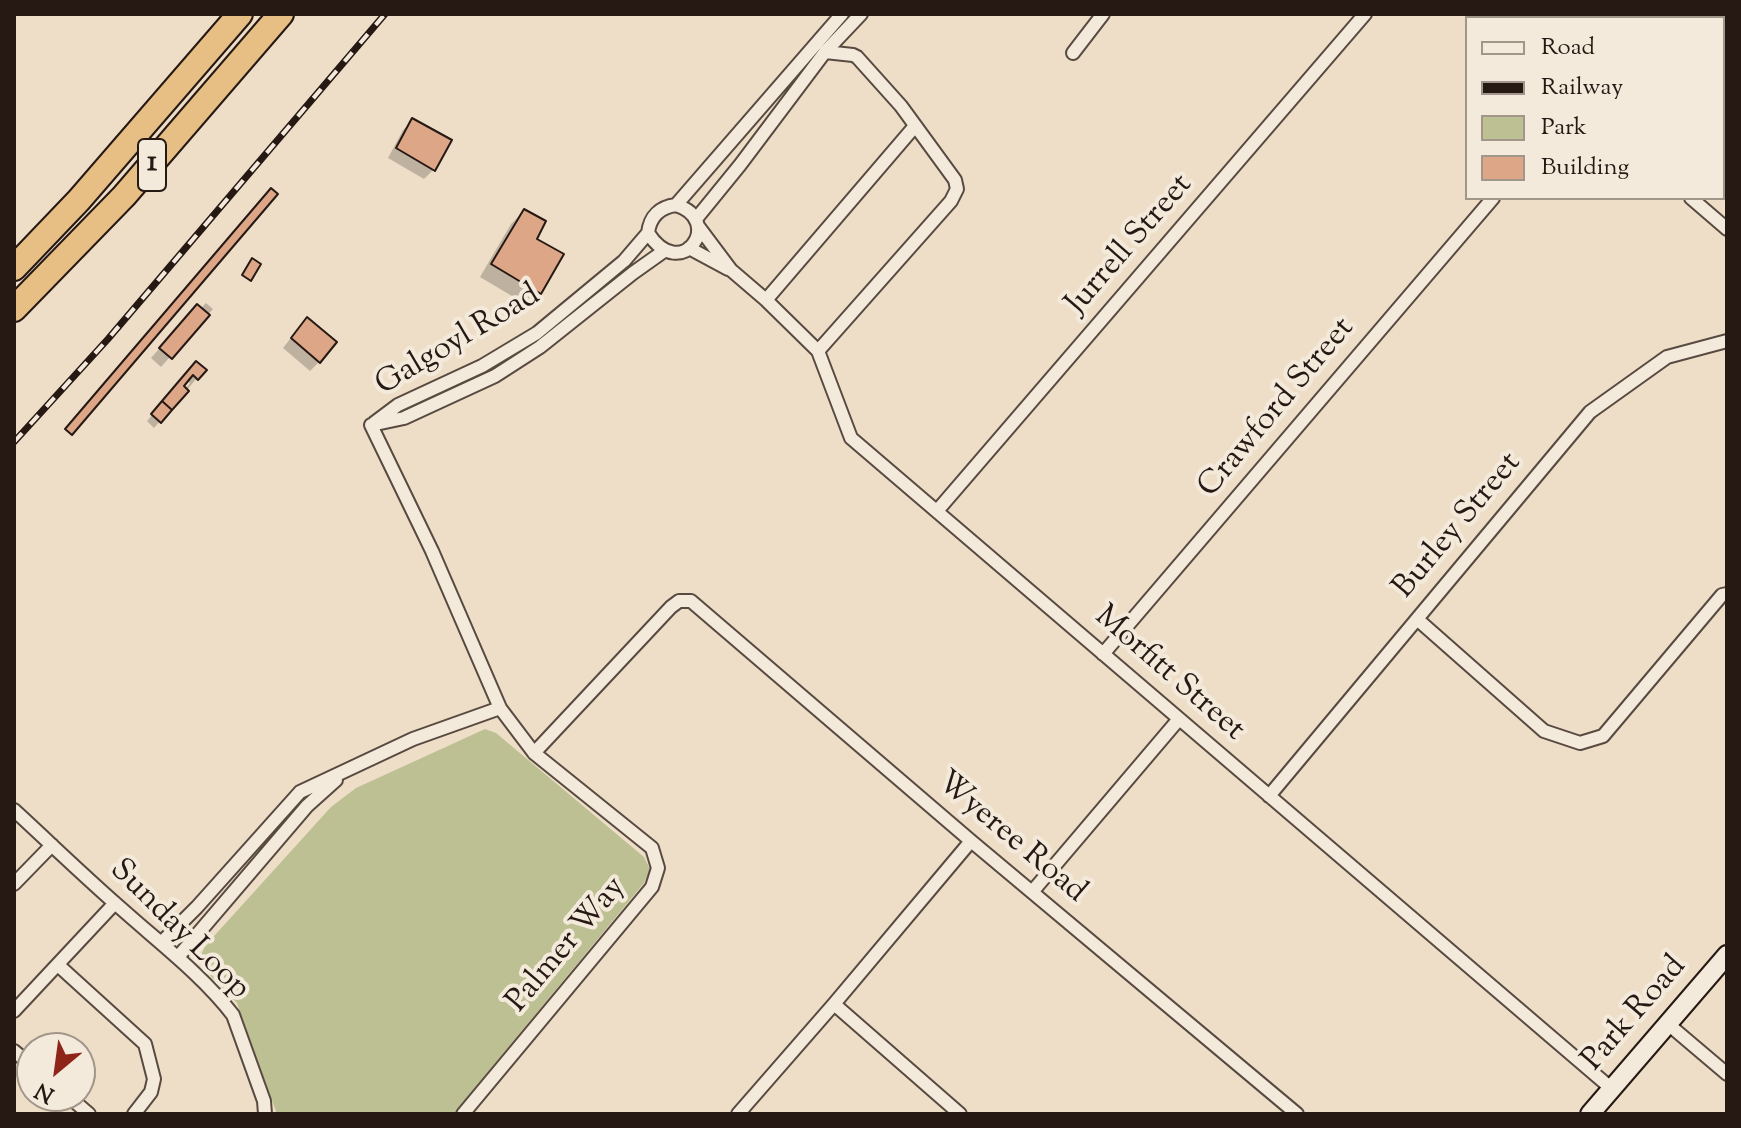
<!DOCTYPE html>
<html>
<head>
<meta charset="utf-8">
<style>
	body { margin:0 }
	#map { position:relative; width:1741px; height:1128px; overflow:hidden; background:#eedec7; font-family:"Sorts Mill Goudy",serif }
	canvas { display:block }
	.frame { position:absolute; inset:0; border:16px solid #261914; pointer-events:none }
	.legend { position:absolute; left:1465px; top:16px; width:260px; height:184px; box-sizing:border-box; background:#f4eadb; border:2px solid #a2968b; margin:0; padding:10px 14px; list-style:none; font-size:24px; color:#261914 }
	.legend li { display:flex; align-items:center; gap:16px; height:40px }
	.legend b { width:40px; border:2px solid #a2968b }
	.north { position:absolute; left:16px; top:1032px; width:80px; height:80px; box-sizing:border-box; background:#f4eadb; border:2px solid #a2968b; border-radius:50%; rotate:209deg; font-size:22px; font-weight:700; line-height:32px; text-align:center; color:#261914 }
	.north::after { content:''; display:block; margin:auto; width:28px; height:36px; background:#8f2418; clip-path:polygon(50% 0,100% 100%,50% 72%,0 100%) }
</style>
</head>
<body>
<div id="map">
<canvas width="1741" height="1128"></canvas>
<div class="frame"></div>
<ul class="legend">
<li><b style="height:10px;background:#f4eadb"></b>Road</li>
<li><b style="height:10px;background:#261914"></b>Railway</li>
<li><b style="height:22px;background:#bdc093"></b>Park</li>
<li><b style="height:22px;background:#dda787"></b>Building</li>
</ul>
<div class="north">N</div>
</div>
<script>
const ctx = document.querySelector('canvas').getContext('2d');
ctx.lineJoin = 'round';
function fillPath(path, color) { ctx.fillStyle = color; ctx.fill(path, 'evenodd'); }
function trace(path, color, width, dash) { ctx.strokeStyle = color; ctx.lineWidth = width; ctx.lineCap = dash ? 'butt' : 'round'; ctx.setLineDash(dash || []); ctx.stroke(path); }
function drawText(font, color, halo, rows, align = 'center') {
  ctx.font = font + ' "Sorts Mill Goudy",serif'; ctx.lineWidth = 8; ctx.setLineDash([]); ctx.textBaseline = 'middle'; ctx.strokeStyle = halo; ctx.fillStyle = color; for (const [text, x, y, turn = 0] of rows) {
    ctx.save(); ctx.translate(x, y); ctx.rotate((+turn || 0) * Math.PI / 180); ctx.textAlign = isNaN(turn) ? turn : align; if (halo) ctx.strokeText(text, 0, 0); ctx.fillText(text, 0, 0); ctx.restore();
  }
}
fillPath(new Path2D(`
	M485,729L496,733L644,857L650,869L644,883L453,1114H277L237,1003L204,969L201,955L205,946L331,807L356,788Z`), '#bdc093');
fillPath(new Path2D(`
	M412,121L433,170L424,179L388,158L403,130Z
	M524,211L534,240L539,293L527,305L480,277L511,224Z
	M206,303L213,309L161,367L151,358L188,316L200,309Z
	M298,329L319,362L310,371L283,348Z
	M191,369L204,370L154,428L147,421ZM186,380L190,383L185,390L181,386Z`), '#0003');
const building = new Path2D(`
	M412,118L452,140L435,171L396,148Z
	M271,188L278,194L72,435L65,429Z
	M524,209L546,221L537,239L564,254L541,294L491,264Z
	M252,258L261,264L251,281L242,275Z
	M197,304L210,315L172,359L159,348Z
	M307,317L337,342L320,363L291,338Z
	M196,361L207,370L198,380L193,375L184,386L189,391L172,410L162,401Z
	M162,401L172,410L161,423L151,414Z`);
fillPath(building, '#dda787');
trace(building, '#261914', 2);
const street = new Path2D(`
	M1476,14L1481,18
	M1073,53L1103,14
	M1691,198L1727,229
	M676,205L842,14
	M676,205C725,220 682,285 648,233C650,216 660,207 676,205Z
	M696,219L740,165L825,52L861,14
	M698,226L731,270L766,300L818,351L851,438L1612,1089
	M689,248L728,269
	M766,300L915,126
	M818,351L951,201L957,189L955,180L901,106L857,57L853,55L825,52
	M374,423L398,405L482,366L537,333L624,261L648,233
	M371,425L432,551L500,708L534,753L652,848L658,868L652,887L463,1114
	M371,425L404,418L495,376L540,347L633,273L664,251
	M937,511L1365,14
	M1417,619L1544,731L1580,743L1603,736L1722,595L1727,594
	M1103,654L1493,198
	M534,753L671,607L679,601H691L971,841L1297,1114
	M1269,796L1590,412L1667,357L1727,341
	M14,810C51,844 87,879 124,911C161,944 203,976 233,1015L264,1101L265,1114
	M14,884L52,845
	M1032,892L1179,719
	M161,943L197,907L300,792L413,739L500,708
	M178,957L307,806L336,780
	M58,965L145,1044L154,1079L151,1092L134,1114
	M834,1004L960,1114
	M14,1011L115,903
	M1668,1024L1727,1074
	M14,1051L32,1066
	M68,1096L89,1114
	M738,1114L834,1004L971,841`);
const secondary = new Path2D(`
	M1590,1114L1727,955`);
const highway = new Path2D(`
	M14,268L79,200L240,14
	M14,309L124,196L281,14`);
trace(street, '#584a41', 16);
trace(secondary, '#261914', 22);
trace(highway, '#261914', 28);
trace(street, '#f4eadb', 12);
trace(secondary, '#f4eadb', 18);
trace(highway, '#e7bf84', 24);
const rail = new Path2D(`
	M14,442L108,339L385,14`);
trace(rail, '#261914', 7);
trace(rail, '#f4eadb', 4, [12]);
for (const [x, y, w] of [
	[152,165,28]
]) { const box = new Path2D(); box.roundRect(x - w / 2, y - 26, w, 52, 6); ctx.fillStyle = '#f4eadb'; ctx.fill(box); trace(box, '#261914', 2); }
drawText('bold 30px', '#261914', null, [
	["1",152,165]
]);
drawText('32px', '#261914', '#f4eadb', [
	["Jurrell Street",1131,246,-49],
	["Galgoyl Road",459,342,-31],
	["Crawford Street",1278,409,-50],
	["Burley Street",1459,527,-50],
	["Morfitt Street",1168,675,41],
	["Wyeree Road",1010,839,40],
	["Sunday Loop",178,931,45],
	["Palmer Way",568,946,-50],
	["Park Road",1636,1015,-49]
]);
</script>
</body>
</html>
